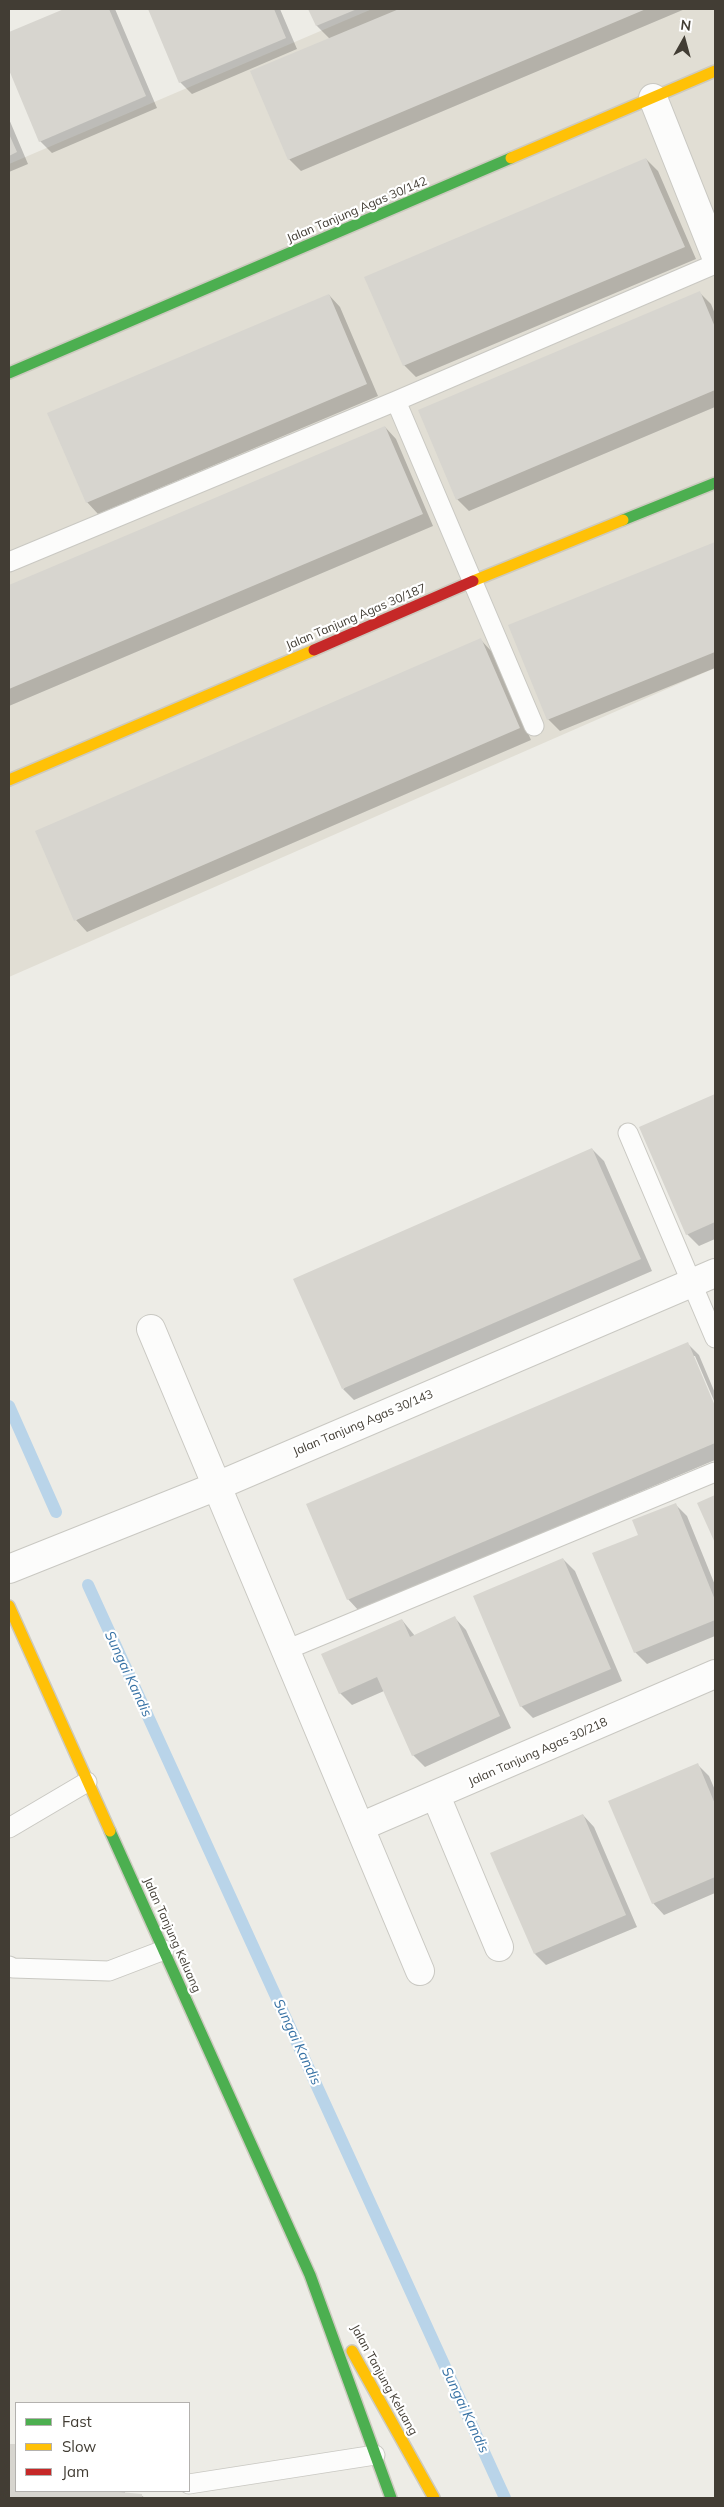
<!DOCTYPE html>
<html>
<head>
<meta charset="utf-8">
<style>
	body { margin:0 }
	#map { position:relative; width:724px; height:2507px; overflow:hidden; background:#edece6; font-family:Mulish,sans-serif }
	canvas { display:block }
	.frame { position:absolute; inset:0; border:10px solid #423d34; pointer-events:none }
	.legend { position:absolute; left:15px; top:2402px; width:175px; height:90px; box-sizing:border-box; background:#fff; border:1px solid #b3b1ae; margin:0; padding:6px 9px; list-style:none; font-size:15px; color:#423d34 }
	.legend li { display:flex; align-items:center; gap:10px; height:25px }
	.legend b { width:25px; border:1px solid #b3b1ae }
	.north { position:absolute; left:659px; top:15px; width:50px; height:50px; -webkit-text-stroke:4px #fff; paint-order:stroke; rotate:7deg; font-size:14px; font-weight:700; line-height:20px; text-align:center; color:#423d34 }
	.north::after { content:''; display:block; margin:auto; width:18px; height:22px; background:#423d34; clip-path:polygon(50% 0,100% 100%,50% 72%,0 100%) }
</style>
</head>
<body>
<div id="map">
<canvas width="724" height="2507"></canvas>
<div class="frame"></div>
<ul class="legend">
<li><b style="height:6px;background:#4caf50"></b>Fast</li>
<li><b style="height:6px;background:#ffc107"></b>Slow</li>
<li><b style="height:6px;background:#c62828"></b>Jam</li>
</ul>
<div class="north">N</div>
</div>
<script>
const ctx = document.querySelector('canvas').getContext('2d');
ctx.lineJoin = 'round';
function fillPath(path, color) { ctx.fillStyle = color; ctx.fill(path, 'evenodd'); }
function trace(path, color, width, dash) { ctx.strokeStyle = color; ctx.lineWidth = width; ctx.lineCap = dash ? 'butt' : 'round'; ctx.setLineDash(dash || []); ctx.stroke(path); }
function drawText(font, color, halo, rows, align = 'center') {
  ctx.font = font + ' Mulish,sans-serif'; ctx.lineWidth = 4.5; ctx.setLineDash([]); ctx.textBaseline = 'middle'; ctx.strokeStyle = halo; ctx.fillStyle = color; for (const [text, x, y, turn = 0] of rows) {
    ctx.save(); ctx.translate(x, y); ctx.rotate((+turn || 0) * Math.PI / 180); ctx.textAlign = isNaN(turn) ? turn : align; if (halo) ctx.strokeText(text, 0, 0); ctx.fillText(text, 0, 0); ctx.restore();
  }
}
fillPath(new Path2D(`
	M372,9H715V668L9,977V164Z`), '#e1ded4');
fillPath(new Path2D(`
	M67,9H115L157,108L52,153L40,141L9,67V34Z
	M149,9H280L297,49L192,94L180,82Z
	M310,9H685L301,171L289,159L330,39L317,26Z
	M9,119L28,164L9,172Z
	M646,159L658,171L696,259L416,377L404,365Z
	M699,292L711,304L715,314V407L469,511L457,499Z
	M329,295L340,307L378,396L98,514L87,502Z
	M385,427L396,439L433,526L9,706V586Z
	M715,543V668L560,731L548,719L510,626Z
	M481,640L492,652L531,740L87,932L76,920Z
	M715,1095V1239L699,1246L687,1234L641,1127Z
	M592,1149L604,1161L652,1271L354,1400L343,1389Z
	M688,1344L699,1355L715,1393V1403L695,1356H692L715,1409V1460L359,1611L348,1599Z
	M675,1504L687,1516L715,1585V1636L647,1664L635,1652L639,1536Z
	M563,1559L575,1571L622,1681L533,1718L521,1706Z
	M455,1618L466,1630L511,1728L425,1767L413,1755L384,1691L352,1705L340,1693L402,1620L415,1636Z
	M697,1764L709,1776L715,1790V1893L664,1915L653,1903Z
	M583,1815L594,1827L637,1927L546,1965L535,1954Z
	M9,2445L16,2446V2491H125V2494L141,2495L145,2498H9Z`), '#0003');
trace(new Path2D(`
	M9,1406L56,1512
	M88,1585L505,2498`), '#b9d4e9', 12);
fillPath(new Path2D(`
	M64,9H109L146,96L39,142L9,70V32Z
	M148,9H274L286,38L179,83Z
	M308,9H357L316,26Z
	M399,9H646L288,160L250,71Z
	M9,134L17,152L9,156Z
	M646,158L685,247L403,366L364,277Z
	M700,291L715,327V390L456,500L418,410Z
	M329,294L367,384L86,503L47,413Z
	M385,426L423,514L9,689V585Z
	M715,542V652L547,720L508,625Z
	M481,638L520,728L74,921L35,831Z
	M715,1094V1222L686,1235L639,1127Z
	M592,1148L641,1259L342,1389L293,1279Z
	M688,1342L715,1406V1443L347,1600L306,1504Z
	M715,1495V1543L697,1503Z
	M676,1503L715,1600V1620L634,1653L592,1553L638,1535L632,1520Z
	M563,1558L611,1669L520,1707L473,1596Z
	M455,1616L500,1716L412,1756L377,1677L339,1694L321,1654L402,1619L410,1637Z
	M698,1763L715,1804V1877L652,1904L608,1801Z
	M583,1814L626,1915L534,1954L490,1853Z
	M9,2444H16V2491H108L142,2494V2498H9Z`), '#d7d5cf');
const lane = new Path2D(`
	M396,401L534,726
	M9,562L396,401L715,264
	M628,1133L715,1338
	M286,1650L715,1472
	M9,1828L87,1782
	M9,1966L13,1968L109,1971L164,1950
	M189,2484L375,2455`);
const street = new Path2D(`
	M653,98L715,254
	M151,1329L420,1971
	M9,1569L217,1486L715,1273
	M436,1796L499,1947
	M360,1827L715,1674`);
const fast = new Path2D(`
	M9,373L511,158
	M623,520L715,483
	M110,1831L310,2275L391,2498`);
const slow = new Path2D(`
	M511,158L715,71
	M473,581L623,520
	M9,780L314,650
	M9,1606L110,1831
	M352,2351L434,2498`);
const jam = new Path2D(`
	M314,650L473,581`);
trace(lane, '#c9c8c2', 21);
trace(street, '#c9c8c2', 30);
trace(fast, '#cdcabf', 14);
trace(slow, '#cdcabf', 14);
trace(jam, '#cdcabf', 14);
trace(lane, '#fcfcfb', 19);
trace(street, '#fcfcfb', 28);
trace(fast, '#4caf50', 11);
trace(slow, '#ffc107', 11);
trace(jam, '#c62828', 11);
drawText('12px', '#423d34', '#fff', [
	["Jalan Tanjung Agas 30/142",357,210,-23],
	["Jalan Tanjung Agas 30/187",356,617,-23],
	["Jalan Tanjung Agas 30/143",363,1423,-23],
	["Jalan Tanjung Agas 30/218",538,1752,-24],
	["Jalan Tanjung Keluang",172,1935,66],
	["Jalan Tanjung Keluang",384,2380,61]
]);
drawText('italic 14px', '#3671a4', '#fff', [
	["Sungai Kandis",128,1674,65],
	["Sungai Kandis",297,2042,65],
	["Sungai Kandis",465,2410,65]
]);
</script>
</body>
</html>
